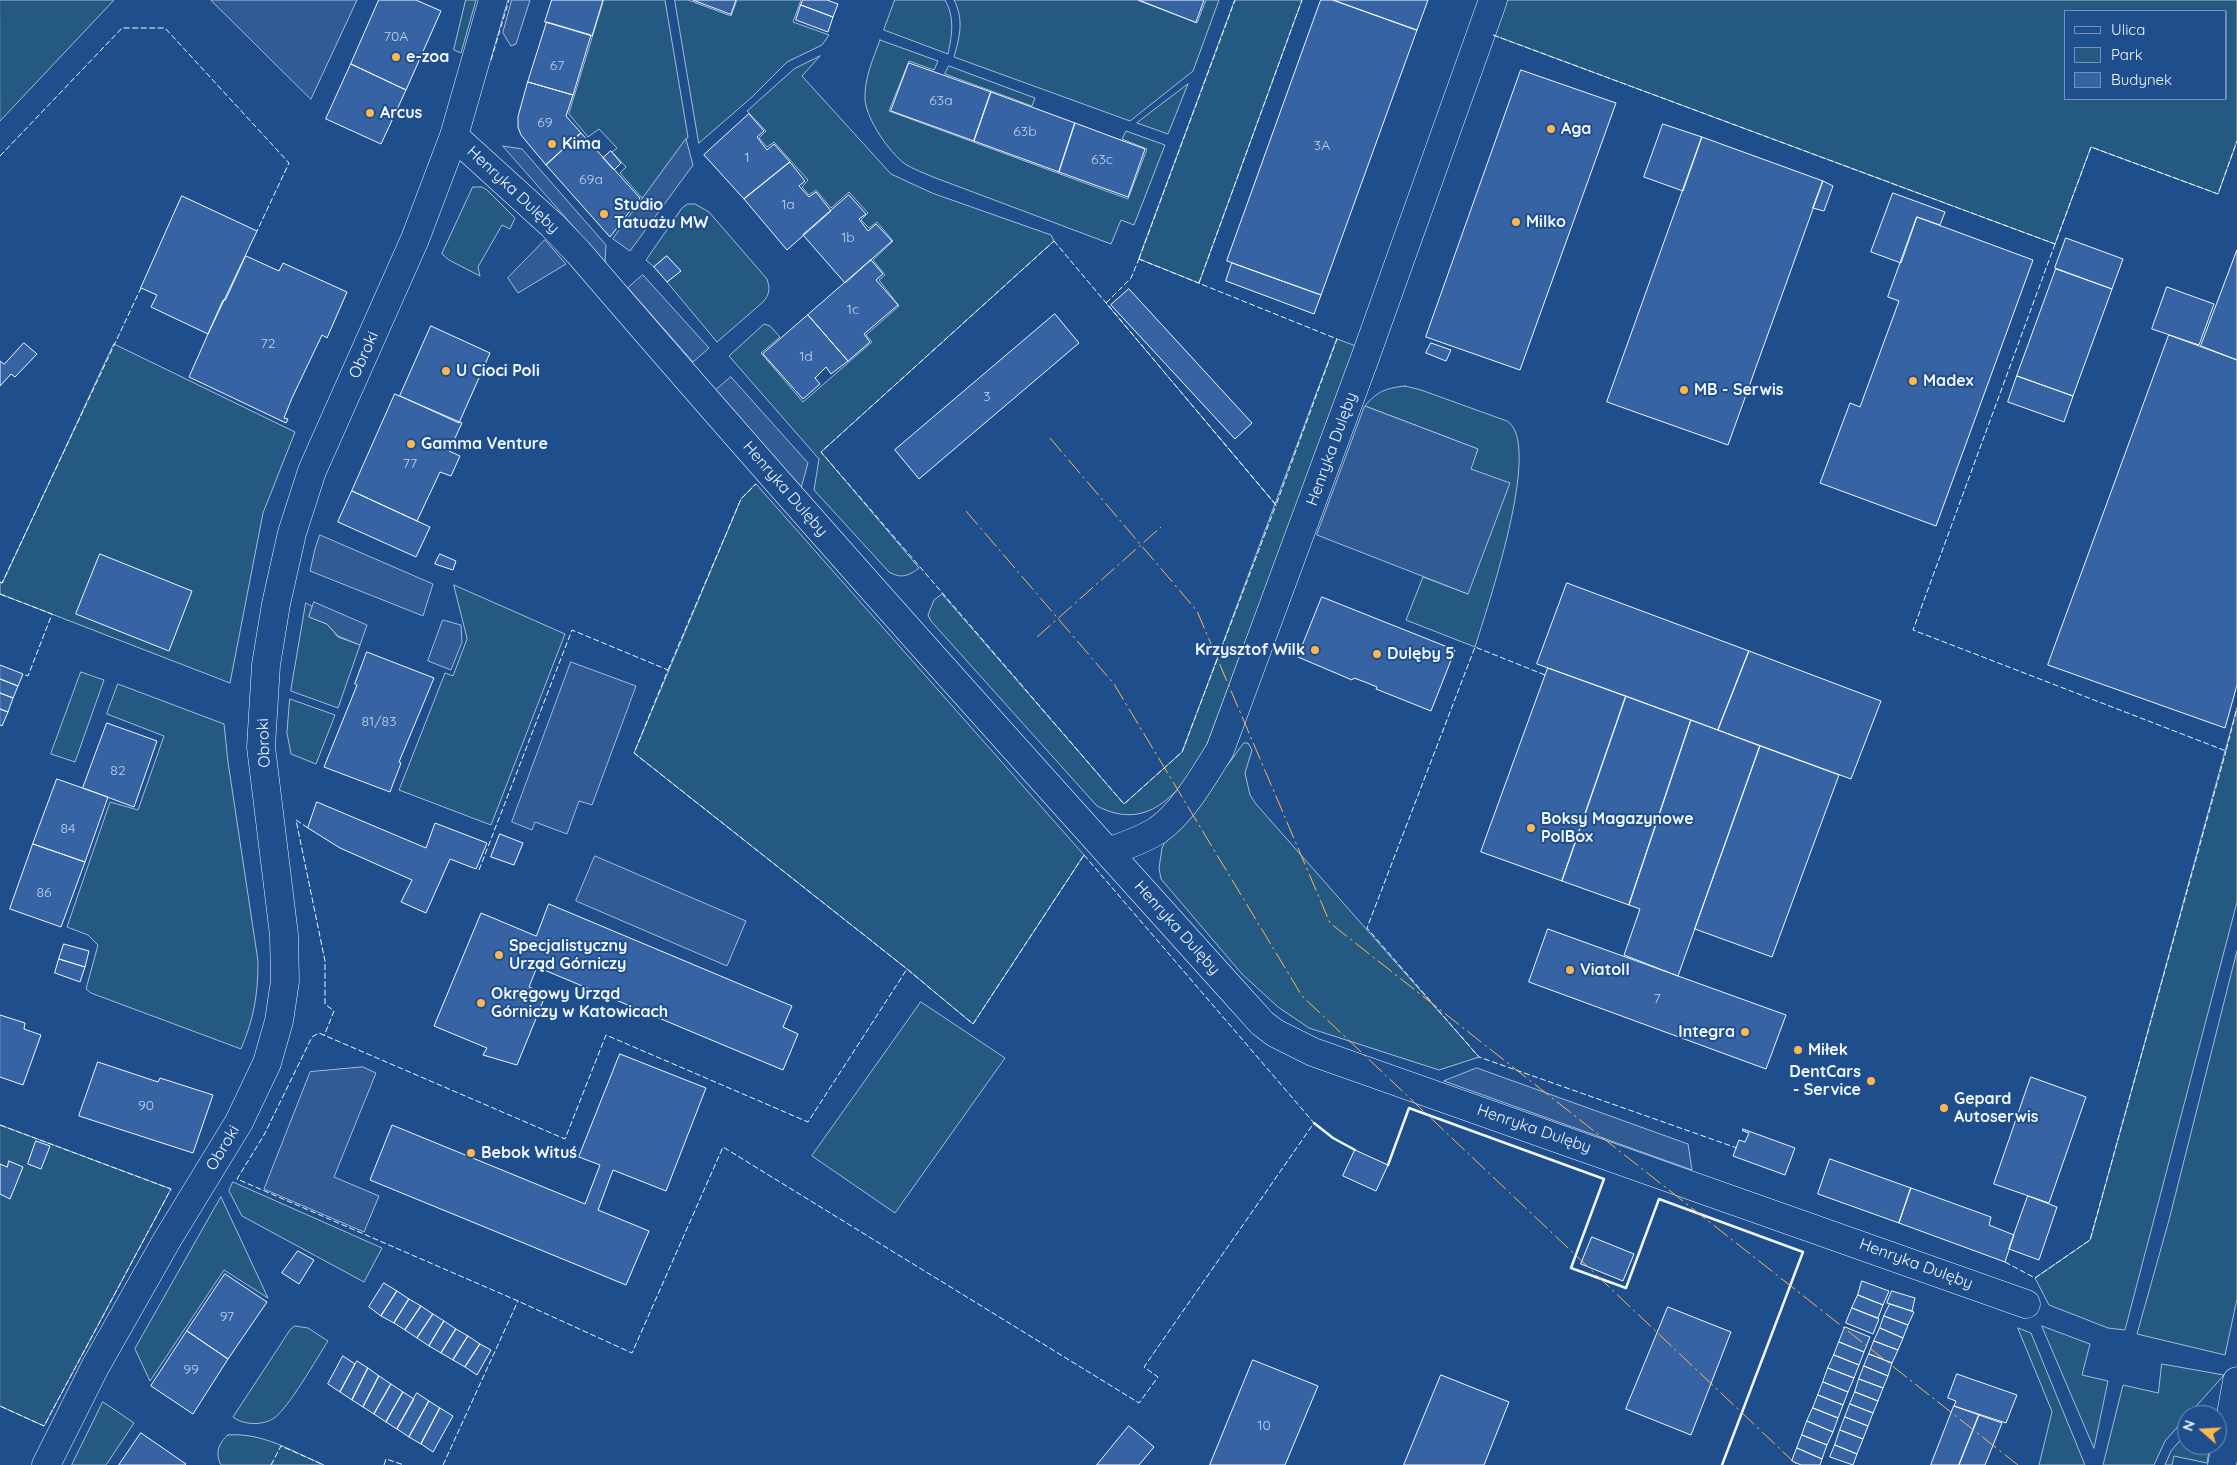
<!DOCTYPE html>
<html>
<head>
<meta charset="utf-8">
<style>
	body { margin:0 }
	#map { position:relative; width:2237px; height:1465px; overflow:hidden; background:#1f4e8c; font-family:Quicksand,sans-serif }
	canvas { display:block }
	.legend { position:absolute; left:2064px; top:10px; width:162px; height:90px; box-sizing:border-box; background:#1f4e8c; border:1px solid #7391ba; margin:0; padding:6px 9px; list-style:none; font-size:15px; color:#f2f6ff }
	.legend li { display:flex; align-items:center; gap:10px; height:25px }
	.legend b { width:25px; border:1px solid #7391ba }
	.north { position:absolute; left:2177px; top:1405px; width:50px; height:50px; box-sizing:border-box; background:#1f4e8c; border:1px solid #7391ba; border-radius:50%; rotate:289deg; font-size:14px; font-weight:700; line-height:20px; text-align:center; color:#f2f6ff }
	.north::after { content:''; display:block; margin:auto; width:18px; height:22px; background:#ffb74d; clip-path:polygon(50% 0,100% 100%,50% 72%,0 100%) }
</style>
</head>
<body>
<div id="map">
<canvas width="2237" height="1465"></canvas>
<ul class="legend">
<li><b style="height:6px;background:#1f4e8c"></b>Ulica</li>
<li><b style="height:14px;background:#245a82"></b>Park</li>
<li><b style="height:14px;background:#3563a3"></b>Budynek</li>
</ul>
<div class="north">N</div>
</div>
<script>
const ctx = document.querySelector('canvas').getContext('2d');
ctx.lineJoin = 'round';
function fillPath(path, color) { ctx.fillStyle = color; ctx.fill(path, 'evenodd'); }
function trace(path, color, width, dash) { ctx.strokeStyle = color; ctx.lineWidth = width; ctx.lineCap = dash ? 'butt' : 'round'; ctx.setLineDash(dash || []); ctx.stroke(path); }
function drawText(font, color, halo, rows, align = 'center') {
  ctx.font = font + ' Quicksand,sans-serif'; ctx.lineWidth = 4; ctx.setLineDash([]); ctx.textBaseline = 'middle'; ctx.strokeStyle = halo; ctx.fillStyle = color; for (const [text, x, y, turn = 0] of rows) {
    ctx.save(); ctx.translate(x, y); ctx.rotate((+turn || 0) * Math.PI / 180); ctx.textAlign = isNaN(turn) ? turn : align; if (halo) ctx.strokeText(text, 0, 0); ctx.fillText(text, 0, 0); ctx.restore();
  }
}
const green = new Path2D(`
	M0,0H114L0,121Z
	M466,0H476L461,53L454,50Z
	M604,0H665L688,137L643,199L620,173L626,167L612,152L617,148L599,129L588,137L569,114Z
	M675,0H688L731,16L737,0H801L793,22L829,35L822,45L787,62L752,97L699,143Z
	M895,0H945C955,18 952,34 948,54L884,30Z
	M954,0H1137L1197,23L1206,0H1219L1193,71L1130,121L954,57C960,36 964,19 954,0Z
	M1235,0H1302L1199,283L1139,259Z
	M1505,0H2237V141L2218,194L2091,147L2055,244L1493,35ZM2066,11H2226V99H2066Z
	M880,40L938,61L934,70L909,61L889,111L1128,199L1147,149L1122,139L1126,131L1165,145L1134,225L1121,220L1111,244L933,177C924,173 913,169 905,164C889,152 867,120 865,100C864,79 873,59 880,40Z
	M820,56L802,76L891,174L932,193L1051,235L1054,241L821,452L919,568C909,576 901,579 889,572L814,490L819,459L729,356L764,324L770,326L780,337L761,353L803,402L872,342L866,335L899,306L879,280L885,275L873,260L893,241L877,222L869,228L861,220L868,213L849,192L831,208L816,190L809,195L802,187L808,180L774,142L767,147L759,138L766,131L747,111L794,69Z
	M949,66L1035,98L1032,106L945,74Z
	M1188,84L1168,134L1137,123Z
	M473,187H482L487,190L515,218L510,229L502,225L478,267L480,276L449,260L442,254Z
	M688,204H695L709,212L767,279C770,288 770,294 763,302L717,342L667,282L680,271L667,256L654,267L646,260L682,208Z
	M1337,339L1356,346L1206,747C1183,789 1150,834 1097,806L931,621L928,615L934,600L942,594L1124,804L1182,752Z
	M114,344L295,432L263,513L230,683L0,594V582L2,583Z
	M1405,386L1421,390L1507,421C1544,443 1486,611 1475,647L1406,620L1423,577L1468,594L1470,469L1478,449L1365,406C1377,391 1387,388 1405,386Z
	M756,484L1084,855L973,1024L907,969L634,753L741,499Z
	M454,585L565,634L491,825L399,790L445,673L453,676L467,639Z
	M306,603L313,607L309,617L327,624L338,637L360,645L338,708L291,691Z
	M81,672L104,680L75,762L51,754Z
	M118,684L224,724L228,762L258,961C258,995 254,1018 241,1049L91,993L86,989L98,945L88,935L67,927L110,802L138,810L164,736L107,714Z
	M290,699L335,715L316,764L291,754L287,733Z
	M2237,708V902L2125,1330L2108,1328L2049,1305L2035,1278L2090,1240Z
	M1244,743H1248L1252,750L1245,773L1250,795L1256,804L1479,1057L1439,1070L1309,1028L1278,1007L1242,974L1161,879L1159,868L1162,848L1169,833L1229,763Z
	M2237,951V1299L2225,1355L2137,1334L2169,1220Z
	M921,1002L1005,1058L895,1213L812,1156Z
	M0,1125L171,1189L44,1426L0,1406Z
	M233,1182L382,1248L364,1282L242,1216L229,1191Z
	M221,1197L268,1298L224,1270L150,1381L135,1349Z
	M295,1326L308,1328L328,1341C317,1358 288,1409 274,1418C263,1426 243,1425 233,1417L290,1330Z
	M2042,1326L2090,1344L2082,1375L2108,1381L2094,1448Z
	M2018,1328L2031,1333L2085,1465H2039L2052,1412Z
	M2162,1364L2224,1375L2165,1441L2154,1465H2103L2123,1385L2158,1393Z
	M103,1402L134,1423L106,1465H72Z
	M2187,1433V1445H2210L2207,1463L2174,1456L2172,1465H2165L2171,1451Z
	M228,1435C263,1432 293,1452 324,1465H221C215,1454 218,1443 228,1435Z`);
fillPath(green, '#245a82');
trace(green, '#a8bbd7', 1);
const parking = new Path2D(`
	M211,0H357L311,99Z
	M512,0H530L516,44L511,46L503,33Z
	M686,139L693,165L630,251L613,239Z
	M503,146L522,149L606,245L605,262Z
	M545,240L566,264L518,293L508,278Z
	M643,275L709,348L693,362L628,288Z
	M731,377L808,463L801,488L716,390Z
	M1365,406L1478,449L1471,469L1510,483L1468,594L1317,535Z
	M320,535L433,584L423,616L310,571L315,549Z
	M314,602L367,625L360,645L338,636L327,624L309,617Z
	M443,620L461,625L462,642L451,670L428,661Z
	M571,662L636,686L592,805L579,801L567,834L535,822L532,830L512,822Z
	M595,856L746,921L727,966L576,901Z
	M363,1067L376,1073L334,1177L379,1196L364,1232L264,1189L310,1072Z
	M1477,1068L1688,1144L1692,1170L1444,1081Z`);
fillPath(parking, '#305b95');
trace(parking, '#a8bbd7', 1);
const building = new Path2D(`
	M379,0H416L441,11L406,90L351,64Z
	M552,0H603L592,36L545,22Z
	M693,0H736L731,14Z
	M803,0H827L838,4L833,17L801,5Z
	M1139,0H1204L1196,22Z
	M1321,0H1333L1417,30L1321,295L1227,261Z
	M1333,0H1428L1417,30Z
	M801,5L833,17L828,32L796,20Z
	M547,22L591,35L573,95L528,82Z
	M909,63L991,92L974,141L891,111Z
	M351,64L406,90L381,144L326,119Z
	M1521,70L1616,103L1520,370L1426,337Z
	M528,82L573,95L566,116L581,133L546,165L521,135L518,127V117Z
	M991,92L1075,123L1059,172L974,141Z
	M749,114L764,131L757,137L767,150L774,144L790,162L744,199L704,155Z
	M1075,123L1145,149L1128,197L1059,172Z
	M1663,124L1702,137L1683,191L1644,177Z
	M581,133L640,198L610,237L546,165Z
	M1702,137L1823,181L1728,445L1607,402Z
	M611,151L621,163L614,170L603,158Z
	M790,162L805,181L799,186L809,197L816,192L831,211L787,250L744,199Z
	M1823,181L1833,186L1824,211L1813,208Z
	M1893,193L1945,212L1940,225L1917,217L1901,263L1871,252Z
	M849,195L866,214L859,219L868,231L876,224L892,241L845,283L803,235Z
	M182,196L257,231L208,334L151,307L157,295L141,288Z
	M1917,217L2033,260L1936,526L1820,483L1850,403L1860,407L1899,301L1888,297Z
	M2066,238L2123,259L2112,289L2055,268Z
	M2237,250V360L2201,346Z
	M246,256L279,271L283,263L347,292L327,338L322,335L292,398L284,418L288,419L286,423L189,377L223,300H225Z
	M667,256L681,271L667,282L654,267Z
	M871,260L883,274L876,280L898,305L864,334L870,342L848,361L808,315Z
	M1232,263L1321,295L1314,314L1226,281Z
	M2056,269L2112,289L2073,396L2017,376Z
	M2167,287L2214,304L2199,345L2152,329Z
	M1129,289L1252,423L1235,439L1111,305Z
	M1055,314L1079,343L919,479L895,450Z
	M808,315L848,361L831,374L826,367L815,378L820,384L803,399L763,354Z
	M431,326L490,353L459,423L400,396Z
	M2169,335L2237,360V685L2225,728L2048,665Z
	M24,343L37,354L15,377L11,374L0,386V361L4,364Z
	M1431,343L1451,350L1446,361L1426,353Z
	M2017,376L2073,396L2064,422L2008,402Z
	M395,394L462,423L449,451L460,456L451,476L440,472L417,521L352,491Z
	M352,491L430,527L416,557L338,522Z
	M100,554L192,591L169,651L76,614Z
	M440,554L456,561L453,570L435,564Z
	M1567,583L1749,651L1718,730L1537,664Z
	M1322,597L1455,650L1431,711L1376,689L1377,687L1365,682L1354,678L1352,680L1298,657Z
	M1749,651L1881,701L1851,779L1718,730Z
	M367,652L434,678L399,762L401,763L390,792L324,767L357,685L355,684Z
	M0,665L23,674L18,686L0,679Z
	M1548,668L1626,696L1562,881L1481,852Z
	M0,679L18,686L13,698L0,693Z
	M0,693L13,698L8,712L0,709Z
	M1626,696L1691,720L1629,905L1562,881Z
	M0,709L8,712L2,726L0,725Z
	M1691,720L1760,746L1678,976L1624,955L1640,909L1629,905Z
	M107,723L157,741L134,807L83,788Z
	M1760,746L1839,775L1772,957L1695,929Z
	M57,779L108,797L85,862L33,844Z
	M317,802L426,848L435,823L487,843L476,869L450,859L426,913L401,902L412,880L340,848L308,828Z
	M500,834L523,843L514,865L491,857Z
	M33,844L85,862L61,927L10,909Z
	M549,904L792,1006L783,1027L798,1034L783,1070L537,967L529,987L546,994L517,1065L483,1055L487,1048L434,1026L481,913L536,936Z
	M1548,929L1786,1015L1766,1069L1529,982Z
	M64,944L89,951L85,967L59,959Z
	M59,959L85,967L80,982L55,973Z
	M0,1015L25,1023L24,1029L41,1035L23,1085L0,1077Z
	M620,1054L706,1088L666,1191L613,1170L598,1210L649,1231L626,1285L370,1180L392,1125L585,1204L600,1165L579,1157Z
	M98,1062L158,1082L160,1078L213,1095L193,1153L79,1116Z
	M2031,1077L2086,1097L2049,1203L1994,1184Z
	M1743,1129L1795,1148L1785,1175L1733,1156L1739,1140L1745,1142L1749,1133L1743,1131Z
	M36,1141L50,1146L41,1169L28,1164Z
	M1355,1150L1388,1165L1376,1191L1343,1176Z
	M1830,1159L1911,1188L1899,1223L1818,1194Z
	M9,1161L23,1167L10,1199L0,1194V1164L7,1167Z
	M1911,1188L1991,1217L1989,1225L2014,1235L2005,1262L1899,1223Z
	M2028,1196L2057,1207L2039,1260L2009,1249Z
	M1592,1237L1634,1254L1623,1281L1581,1264Z
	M298,1251L314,1260L299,1284L282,1273Z
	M225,1274L267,1302L228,1359L187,1331Z
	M1862,1281L1889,1291L1883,1305L1858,1295Z
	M384,1283L397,1291L381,1316L369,1307Z
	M397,1291L409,1299L394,1323L381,1316Z
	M1892,1291L1915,1298L1912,1311L1887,1303Z
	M1858,1295L1883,1305L1878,1318L1852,1308Z
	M409,1299L421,1306L405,1330L394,1323Z
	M1890,1304L1914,1312L1908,1325L1884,1316Z
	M421,1306L433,1314L417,1338L405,1330Z
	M1668,1307L1731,1332L1691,1435L1626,1409Z
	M1852,1308L1879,1319L1873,1334L1846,1323Z
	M433,1314L444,1321L429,1346L417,1338Z
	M1884,1316L1908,1325L1903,1338L1880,1328Z
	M444,1321L456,1329L441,1353L429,1346Z
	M1845,1327L1870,1337L1864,1352L1839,1342Z
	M1880,1328L1903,1338L1898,1350L1874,1341Z
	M456,1329L468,1336L453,1360L441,1353Z
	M187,1331L228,1359L193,1414L151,1386Z
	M468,1336L480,1344L465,1367L453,1360Z
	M1874,1341L1898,1350L1892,1363L1869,1354Z
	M1839,1342L1864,1352L1859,1365L1834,1355Z
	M480,1344L491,1350L477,1375L465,1367Z
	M1869,1354L1892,1363L1888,1376L1864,1366Z
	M1834,1355L1859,1365L1854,1378L1828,1368Z
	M343,1356L355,1364L340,1392L328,1384Z
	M1253,1360L1318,1386L1285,1465H1210Z
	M357,1361L368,1368L352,1400L340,1392Z
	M1864,1366L1888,1376L1883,1388L1859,1379Z
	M368,1368L379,1376L363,1407L352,1400Z
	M1828,1368L1854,1378L1848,1392L1823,1382Z
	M1957,1374L2017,1395L2006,1423L1954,1406L1956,1401L1948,1398Z
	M1441,1375L1509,1402L1484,1465H1404Z
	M379,1376L391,1384L374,1414L363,1407Z
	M1859,1379L1883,1388L1878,1401L1855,1392Z
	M1823,1382L1848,1392L1843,1405L1818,1395Z
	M391,1384L403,1392L386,1422L374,1414Z
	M403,1392L414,1399L397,1429L386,1422Z
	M1855,1392L1878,1401L1873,1413L1850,1404Z
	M417,1393L429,1401L409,1437L397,1429Z
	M1818,1395L1843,1405L1838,1418L1813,1408Z
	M429,1401L440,1408L421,1444L409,1437Z
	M1850,1404L1873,1413L1868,1426L1845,1417Z
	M1954,1406L1979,1415L1959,1465H1931Z
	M440,1408L453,1416L433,1452L421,1444Z
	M1813,1408L1838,1418L1833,1432L1807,1421Z
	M1979,1415L2002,1423L1985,1465H1959Z
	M1845,1417L1868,1426L1863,1439L1840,1430Z
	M1807,1421L1833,1432L1827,1445L1802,1435Z
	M1129,1426L1154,1447L1139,1465H1097Z
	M1840,1430L1863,1439L1857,1454L1835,1445Z
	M141,1433L186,1464L185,1465H119Z
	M1802,1435L1827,1445L1822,1459L1797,1448Z
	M1835,1445L1857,1454L1853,1465L1830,1457Z
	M1797,1448L1822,1459L1820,1465H1801L1792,1461Z`);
fillPath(building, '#3563a3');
trace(building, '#f2f6ff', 1);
const minor = new Path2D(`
	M454,136L552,225L578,252C802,513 1032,768 1262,1023L1275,1033L1313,1052L2026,1304
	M1108,852C1124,846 1143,840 1158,830C1184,811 1203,777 1220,750L1365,358L1493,0
	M46,1465L95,1367L167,1240L239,1122L267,1063L279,1021L285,981L284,935L261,747L266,665L276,604L292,533L312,471L415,239L454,136L493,0
	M2222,1465L2237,1381`);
trace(minor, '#f2f6ff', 29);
trace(minor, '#1f4e8c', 28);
trace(new Path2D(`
	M1493,35L2055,244L2091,147L2218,194L2237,141
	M491,60L509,0
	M0,156L122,28H165L289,163L257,231
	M1054,241L1276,505L1182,752L1124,804L821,452Z
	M2055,244L1913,630L2226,751L2237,708
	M1139,259L1337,339L1276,505L1106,303L1131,278Z
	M1139,259L1235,0
	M1199,283L1302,0
	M0,582L2,583L141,288
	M0,594L52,614L28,676L23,674
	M668,670L741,499L756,484
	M1545,675L1475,647L1367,928L1479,1057L1737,1148
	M308,828L296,820L325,961V1004L334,1011L324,1036
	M1084,855L1314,1123L1144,1367L1158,1377L1139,1403L723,1147L632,1353L518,1301L237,1179L264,1135L312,1037L319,1033L565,1139L606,1035L808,1122L907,969L973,1024Z
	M479,870L572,630L668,670L634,753L907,969
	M0,1125L171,1189L44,1426L0,1406
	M2005,1262L2035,1278L2090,1240L2226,751
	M271,1465L281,1446L324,1465
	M384,1465L386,1459L404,1465
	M443,1465L518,1301`), '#f2f6ff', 1, [6, 2.5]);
trace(new Path2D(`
	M1314,1123L1333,1138L1355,1150
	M1388,1165L1409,1108L1604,1179L1571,1268L1626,1288L1659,1199L1803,1252L1722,1465`), '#f2f6ff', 2.5);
trace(new Path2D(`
	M1050,438L1197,611L1330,923L2018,1465
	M966,511L1114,684L1302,996L1797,1465
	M1037,637L1161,527`), '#ffb74d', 1, [18, 4, 2.5, 4]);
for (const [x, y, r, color] of [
	[396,57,5,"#ffb74d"],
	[370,113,5,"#ffb74d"],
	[1551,129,5,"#ffb74d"],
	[552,144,5,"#ffb74d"],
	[604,214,5,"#ffb74d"],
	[1516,222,5,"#ffb74d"],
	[446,371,5,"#ffb74d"],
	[1913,381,5,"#ffb74d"],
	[1684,390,5,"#ffb74d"],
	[411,444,5,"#ffb74d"],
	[1315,650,5,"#ffb74d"],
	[1377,654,5,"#ffb74d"],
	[1531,828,5,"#ffb74d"],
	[499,955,5,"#ffb74d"],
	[1570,970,5,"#ffb74d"],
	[481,1003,5,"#ffb74d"],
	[1745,1032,5,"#ffb74d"],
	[1798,1050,5,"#ffb74d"],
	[1871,1081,5,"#ffb74d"],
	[1944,1108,5,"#ffb74d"],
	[471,1153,5,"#ffb74d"]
]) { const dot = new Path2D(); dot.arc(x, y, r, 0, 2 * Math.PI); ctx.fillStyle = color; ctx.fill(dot); trace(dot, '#1f4e8c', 2); }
drawText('14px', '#c3d1e8', null, [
	["70A",396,37],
	["67",557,66],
	["63a",941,101],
	["69",545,123],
	["63b",1025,132],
	["3A",1322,146],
	["1",747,158],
	["63c",1102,160],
	["69a",591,180],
	["1a",788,205],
	["1b",848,238],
	["1c",853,310],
	["72",268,344],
	["1d",806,357],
	["3",987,397],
	["77",410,464],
	["81/83",379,722],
	["82",118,771],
	["84",68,829],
	["86",44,893],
	["7",1657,999],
	["90",146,1106],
	["97",227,1317],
	["99",191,1370],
	["10",1264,1426]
]);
drawText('bold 16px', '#f2f6ff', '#1f4e8c', [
	["e-zoa",406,57],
	["Arcus",380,113],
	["Aga",1561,129],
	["Kima",562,144],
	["Studio",614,205],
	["Tatuażu MW",614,223],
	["Milko",1526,222],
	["U Cioci Poli",456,371],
	["Madex",1923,381],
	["MB - Serwis",1694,390],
	["Gamma Venture",421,444],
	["Krzysztof Wilk",1305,650,"right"],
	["Dulęby 5",1387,654],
	["Boksy Magazynowe",1541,819],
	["PolBox",1541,837],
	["Specjalistyczny",509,946],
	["Urząd Górniczy",509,964],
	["Viatoll",1580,970],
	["Okręgowy Urząd",491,994],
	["Górniczy w Katowicach",491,1012],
	["Integra",1735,1032,"right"],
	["Miłek",1808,1050],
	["DentCars",1861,1072,"right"],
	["- Service",1861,1090,"right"],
	["Gepard",1954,1099],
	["Autoserwis",1954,1117],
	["Bebok Wituś",481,1153]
], 'left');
drawText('16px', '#f2f6ff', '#1f4e8c', [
	["Henryka Dulęby",513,190,43],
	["Obroki",364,355,-66],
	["Henryka Dulęby",1332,449,-70],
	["Henryka Dulęby",785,489,49],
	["Obroki",264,743,-92],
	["Henryka Dulęby",1177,928,48],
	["Henryka Dulęby",1534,1129,19],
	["Obroki",223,1148,-59],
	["Henryka Dulęby",1916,1264,20]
]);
</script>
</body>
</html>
